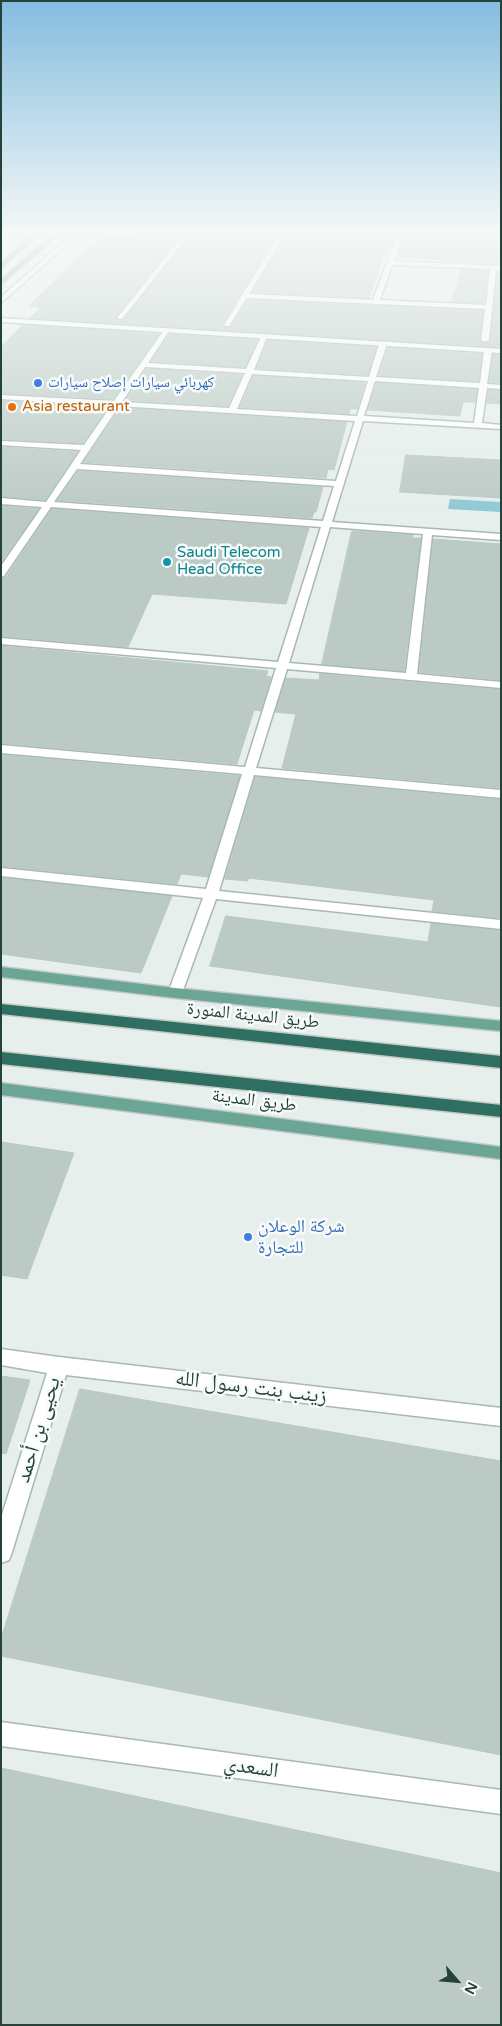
<!DOCTYPE html>
<html>
<head>
<meta charset="utf-8">
<style>
	body { margin:0 }
	#map { position:relative; width:502px; height:2026px; overflow:hidden; background:#e6efeb; font-family:"Varela Round",sans-serif }
	canvas { display:block }
	.frame { position:absolute; inset:0; border:2px solid #24423a; pointer-events:none }
	.north { position:absolute; left:432px; top:1956px; width:50px; height:50px; -webkit-text-stroke:4px #f7fbf9; paint-order:stroke; rotate:117deg; font-size:14px; font-weight:700; line-height:20px; text-align:center; color:#24423a }
	.north::after { content:''; display:block; margin:auto; width:18px; height:22px; background:#24423a; clip-path:polygon(50% 0,100% 100%,50% 72%,0 100%) }
</style>
</head>
<body>
<div id="map">
<canvas width="502" height="2026"></canvas>
<div class="frame"></div>
<div class="north">N</div>
</div>
<script>
const ctx = document.querySelector('canvas').getContext('2d');
ctx.lineJoin = 'round';
function fillPath(path, color) { ctx.fillStyle = color; ctx.fill(path, 'evenodd'); }
function trace(path, color, width, dash) { ctx.strokeStyle = color; ctx.lineWidth = width; ctx.lineCap = dash ? 'butt' : 'round'; ctx.setLineDash(dash || []); ctx.stroke(path); }
function drawText(font, color, halo, rows, align = 'center') {
  ctx.font = font + ' "Varela Round","Noto Naskh Arabic",sans-serif'; ctx.lineWidth = 5; ctx.setLineDash([]); ctx.textBaseline = 'middle'; ctx.strokeStyle = halo; ctx.fillStyle = color; for (const [text, x, y, turn = 0] of rows) {
    ctx.save(); ctx.translate(x, y); ctx.rotate((+turn || 0) * Math.PI / 180); ctx.textAlign = isNaN(turn) ? turn : align; if (halo) ctx.strokeText(text, 0, 0); ctx.fillText(text, 0, 0); ctx.restore();
  }
}
fillPath(new Path2D(`
	M450,499L501,502V512L448,509Z`), '#8ec9d4');
const building = new Path2D(`
	M207,231H279L222,324L225,328L231,327L248,300L483,311L479,340L486,344L491,340L498,272H501V347L30,318L41,307L29,306L100,236L177,240L117,316V320H123L187,240L201,241Z
	M289,231H376L396,233L387,257H383L369,298L252,292Z
	M406,233L501,239V264L397,257Z
	M462,270L488,271L484,303L452,302Z
	M23,325L159,334L113,399L1,393V347Z
	M169,334L258,340L245,367L151,361Z
	M268,340L376,347L368,375L257,368Z
	M388,348L482,354L478,381L379,375Z
	M493,354L501,355V383L489,382Z
	M146,369L242,375L228,406L125,400Z
	M253,376L365,383L357,409H350L349,414L240,407Z
	M376,383L477,390L475,402H463L460,416L368,410Z
	M489,390L501,391V404L487,403Z
	M1,401L108,408L83,443L1,439Z
	M120,408L347,422L334,470L328,469L326,478L83,462Z
	M1,447L78,452L45,500L1,496Z
	M406,455L501,460V498L400,492Z
	M78,471L323,487L316,512H314L312,518L57,500Z
	M1,506L39,509L1,562Z
	M52,509L309,528L286,604L152,594L128,647L1,636V579L6,577Z
	M352,531L413,535L412,538H421L404,671L322,664Z
	M433,539L501,544V680L419,672Z
	M1,646L268,671L266,676L271,677L261,711L254,710L237,764L1,743Z
	M320,674L501,690V788L282,768L296,714L275,712L286,678L319,680Z
	M1,755L240,776L208,877L181,874L177,884L1,866Z
	M255,777L501,800V918L432,911L434,900L248,878V881L225,879Z
	M1,878L172,896L141,973L1,954Z
	M226,916L428,942L431,923L501,931V1007L210,966Z
	M1,1142L74,1153L27,1279L1,1275Z
	M1,1376L30,1380L6,1454L1,1453Z
	M80,1389L501,1461V1755L1,1656V1639Z
	M1,1768L501,1873V2025H1Z`);
fillPath(building, '#bbcac4');
trace(building, '#b8c9c2', 1);
const minor = new Path2D(`
	M186,231H192L122,319H118V317Z
	M281,231H287L249,294L373,300L399,231H405L394,261L501,266V270H496L489,340L485,342L481,340L485,309L247,298L229,326H225L224,325ZM392,265L490,269L486,305L380,300Z
	M435,231L501,232V236L438,233Z
	M164,330L169,331L148,363L246,369L261,337L264,335L267,337L254,370L369,377L379,344L383,342L387,344L376,377L480,383L484,350L488,348L492,350L487,384L501,385V389L487,388L482,423L501,425V429L363,421L332,522L501,534V540L432,535L417,674L501,682V688L287,669L256,768L501,790V798L254,775L219,891L501,920V929L216,899L182,993L180,997H170L168,993L203,898L1,876V868L206,889L242,774L1,753V745L245,767L276,668L1,644V638L278,662L321,527L51,507L4,576L1,577V566L42,507L1,504V498L46,502L81,450L1,445V441L84,445L111,406L1,399V395L114,401ZM145,367L245,373L229,408L122,402ZM252,374L368,381L357,416L237,409ZM375,381L479,388L474,423L364,416ZM119,406L355,421L336,481L80,464ZM77,469L334,486L323,521L54,502ZM330,527L423,534L406,673L289,663Z
	M1,1349L59,1357L501,1408V1426L66,1375L12,1552L9,1560L1,1563V1518L47,1373L1,1365Z
	M1,1722L501,1790V1814L1,1746Z`);
const tertiary = new Path2D(`
	M1,318L501,349V353L1,322Z`);
const secondary = new Path2D(`
	M17,231H23L1,249V244Z
	M76,231H82L1,303V297Z`);
const primary = new Path2D(`
	M37,231H43L1,269V263Z
	M57,231H63L1,285V279Z
	M1,967L175,988L501,1021V1031L175,998L1,977Z
	M1,1083L501,1147V1159L1,1095Z`);
const motorway = new Path2D(`
	M1,1004L501,1056V1068L1,1014Z
	M1,1052L501,1105V1117L1,1064Z`);
trace(minor, '#a8b8b2', 3);
trace(tertiary, '#a8b8b2', 3);
trace(secondary, '#a4bbb3', 3);
trace(primary, '#c2cac8', 3);
trace(motorway, '#c2cac8', 3);
fillPath(minor, '#fff');
fillPath(tertiary, '#fff');
fillPath(secondary, '#fff');
fillPath(primary, '#6aa596');
fillPath(motorway, '#2f6f62');
const sky = ctx.createLinearGradient(0, 0, 0, 515);
sky.addColorStop(0, '#84bce0');
sky.addColorStop(0.45, '#f4f8f6');
sky.addColorStop(1, '#f4f8f600');
ctx.fillStyle = sky;
ctx.fillRect(0, 0, 502, 515);
for (const [x, y, r, color] of [
	[38,383,5,"#3f7fe0"],
	[12,407,5,"#e8710a"],
	[167,562,5,"#0f9aa8"],
	[248,1237,5,"#3f7fe0"]
]) { const dot = new Path2D(); dot.arc(x, y, r, 0, 2 * Math.PI); ctx.fillStyle = color; ctx.fill(dot); trace(dot, '#f7fbf9', 2); }
drawText('15px', '#366cbe', '#f7fbf9', [
	["كهربائي سيارات إصلاح سيارات",48,383]
], 'left');
drawText('15px', '#c56008', '#f7fbf9', [
	["Asia restaurant",22,407]
], 'left');
drawText('15px', '#0d838f', '#f7fbf9', [
	["Saudi Telecom",177,553],
	["Head Office",177,570]
], 'left');
drawText('18px', '#24423a', '#f7fbf9', [
	["طريق المدينة المنورة",253,1016,6],
	["طريق المدينة",254,1101,7]
]);
drawText('18px', '#366cbe', '#f7fbf9', [
	["شركة الوعلان",258,1227],
	["للتجارة",258,1248]
], 'left');
drawText('21px', '#24423a', '#f7fbf9', [
	["زينب بنت رسول الله",251,1388,7],
	["يحيى بن أحمد",39,1430,-73],
	["السعدي",251,1768,8]
]);
</script>
</body>
</html>
